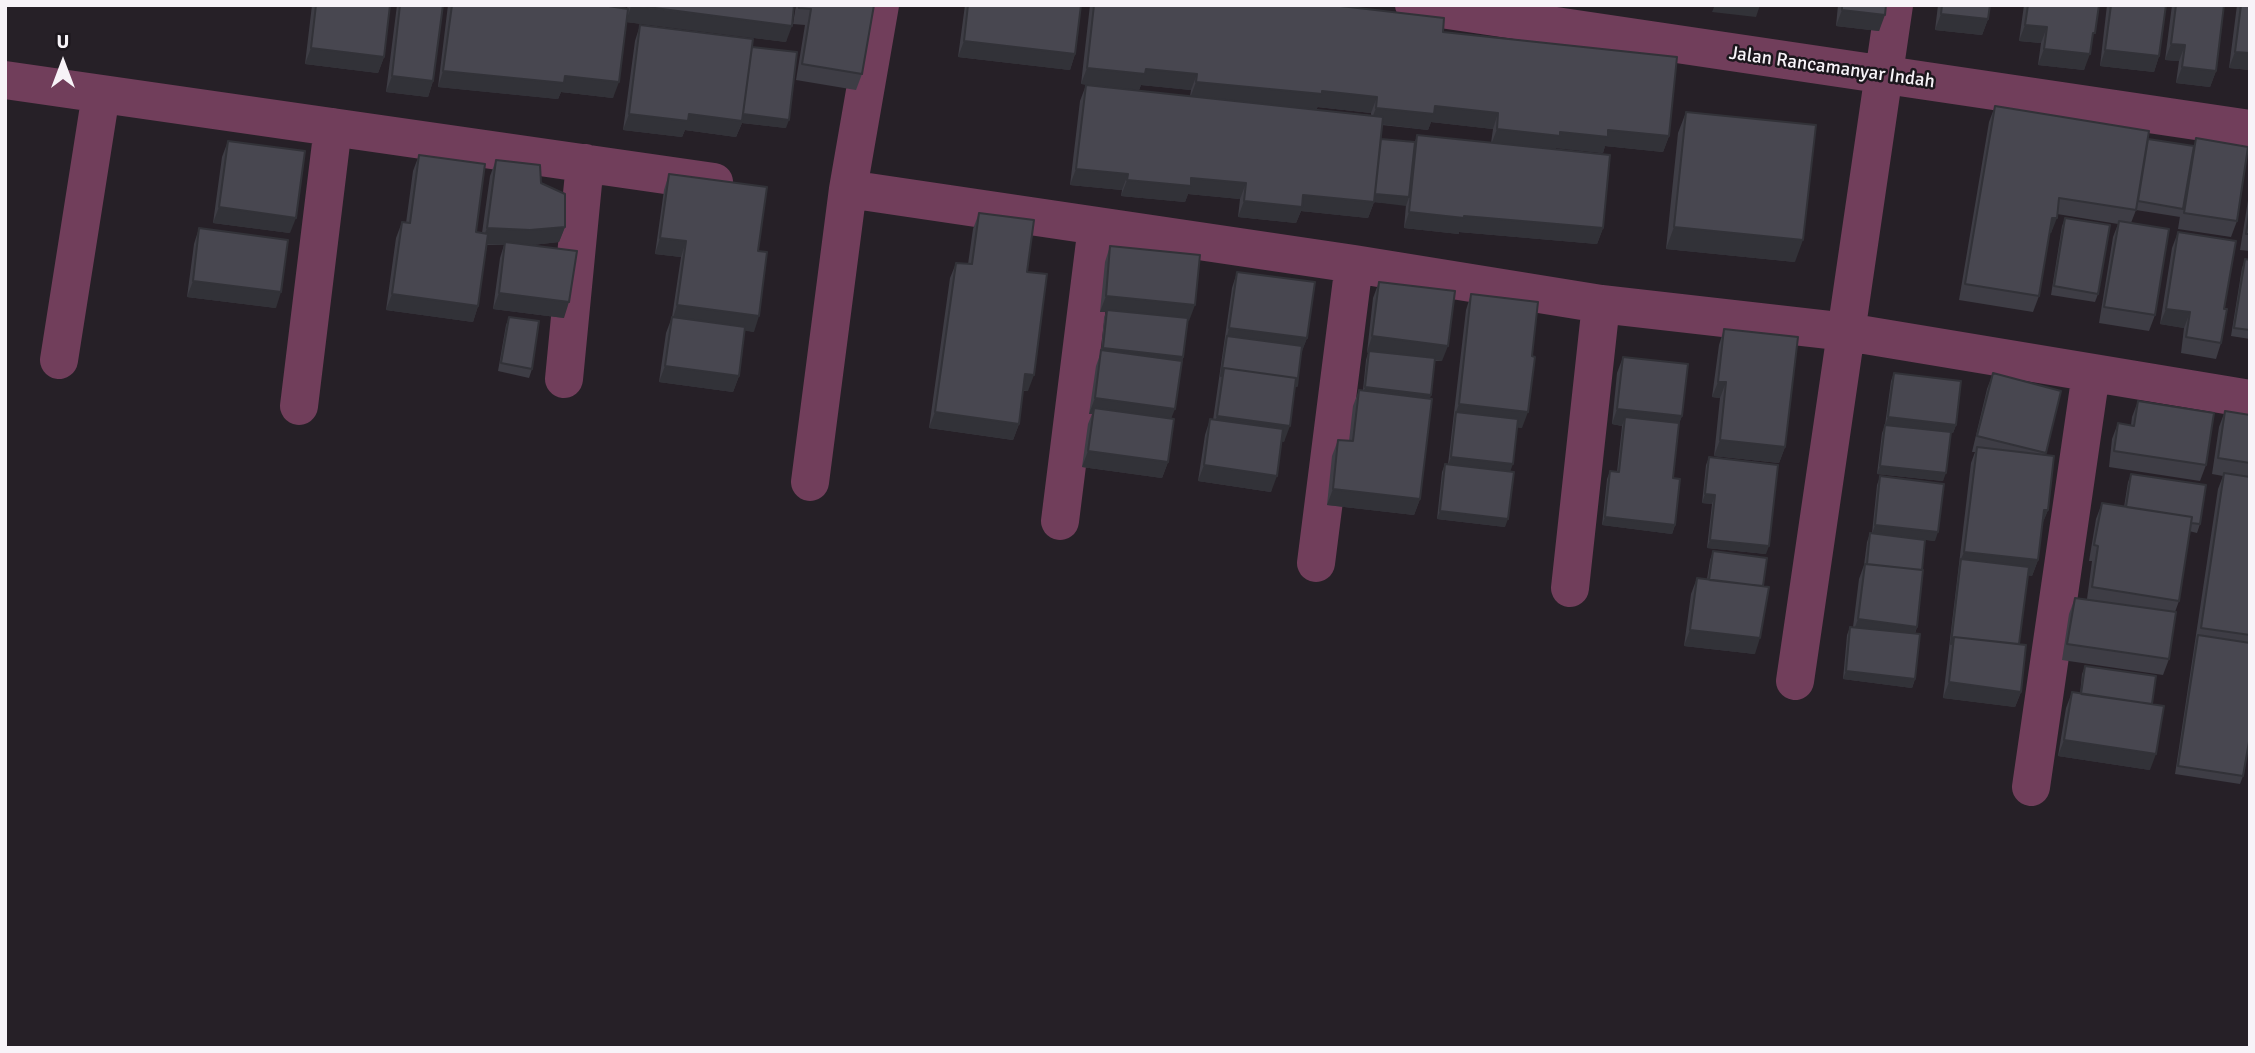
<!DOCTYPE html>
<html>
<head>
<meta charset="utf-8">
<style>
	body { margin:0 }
	#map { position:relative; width:2255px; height:1053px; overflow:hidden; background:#262027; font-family:Signika,sans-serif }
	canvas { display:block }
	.frame { position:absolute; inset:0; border:7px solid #f7f3f8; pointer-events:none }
	.north { position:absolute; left:28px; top:28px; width:70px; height:70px; -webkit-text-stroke:5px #1c171d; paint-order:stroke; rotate:0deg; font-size:19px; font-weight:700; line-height:28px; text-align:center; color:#f7f3f8 }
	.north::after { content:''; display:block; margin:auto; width:24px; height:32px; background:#f7f3f8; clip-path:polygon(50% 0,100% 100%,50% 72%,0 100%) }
</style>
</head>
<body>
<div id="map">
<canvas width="2255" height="1053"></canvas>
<div class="frame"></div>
<div class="north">U</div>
</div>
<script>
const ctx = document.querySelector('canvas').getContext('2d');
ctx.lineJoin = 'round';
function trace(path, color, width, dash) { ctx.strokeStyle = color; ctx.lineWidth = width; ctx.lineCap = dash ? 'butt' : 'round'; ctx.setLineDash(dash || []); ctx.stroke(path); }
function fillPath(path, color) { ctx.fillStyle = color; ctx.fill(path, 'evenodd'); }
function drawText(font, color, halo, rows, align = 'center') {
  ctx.font = font + ' Signika,sans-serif'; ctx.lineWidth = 5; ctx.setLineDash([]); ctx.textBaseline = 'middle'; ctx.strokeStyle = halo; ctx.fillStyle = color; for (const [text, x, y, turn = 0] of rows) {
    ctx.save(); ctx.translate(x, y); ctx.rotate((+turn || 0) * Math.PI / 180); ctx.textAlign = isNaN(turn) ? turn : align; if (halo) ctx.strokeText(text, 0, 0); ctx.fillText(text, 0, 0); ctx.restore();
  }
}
trace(new Path2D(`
	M1414,5L2250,129
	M5,80L714,182
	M848,189L1354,264L1601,304L1847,332L2250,399
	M59,360L101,94
	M564,379L585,163
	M299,406L333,127
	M810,482L848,189L880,5
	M1060,521L1097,226
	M1316,563L1354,264
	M1570,588L1601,304
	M1795,681L1894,5
	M2031,787L2091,373`), '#713e5b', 38);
fillPath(new Path2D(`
	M312,5H390L384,57L378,73L305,64Z
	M397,5H443L433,81L428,97L386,92Z
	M448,5H602L627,8L628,5H794L786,42L626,22L613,98L561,92L558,99L438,87Z
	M796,5H874L862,74L856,90L796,80L805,25L793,24Z
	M965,5H1081L1075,54L1070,70L958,57Z
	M1090,5H1332L1443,32L1669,136L1663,152L1605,146L1603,153L1556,148L1555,149L1603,228L1597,244L1459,232V234L1404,228L1406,205L1374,202L1368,218L1301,211L1296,223L1238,217L1240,199L1188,194L1185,202L1121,196L1122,190L1070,185L1080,101L1086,85L1190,96L1191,90L1141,85L1139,90L1081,84ZM1317,107L1371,113V115L1316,110ZM1431,122L1493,129L1491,143L1417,135L1415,142L1381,139L1382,125L1428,130Z
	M1838,5H1886L1879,31L1836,26Z
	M1938,5H1990L1988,19L1982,35L1935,30Z
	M2024,5H2099L2091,44L2084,70L2038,65L2041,43L2019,41Z
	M2107,5H2166L2159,56L2154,72L2100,66Z
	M2172,5H2224L2216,71L2210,87L2176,83L2179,61L2165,60Z
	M2237,5H2250V70L2229,68Z
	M640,25L752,47L786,128L742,123L736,137L685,130L682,137L623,130L635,41Z
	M1995,106L2148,139L2194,146L2196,138L2237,221L2231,237L2178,229L2180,216V217L2136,210L2131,223L2155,315L2149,331L2099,323L2113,237L2118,224L2057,214L2051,233H2049L2039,296L2033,312L1959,300L1989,122Z
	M1686,112L1795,262L1666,249L1678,133Z
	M228,141L290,233L213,223L222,157Z
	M419,155L476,232L482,233L490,176L496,160L541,183L565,227L559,242L532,245L564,318L493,309L500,258L504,245H487L478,306L473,322L386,310L396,238L402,222L406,223L413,171Z
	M669,174L758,251L754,332L744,330L739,376L733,392L659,382L666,333L672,317L681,257L655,254L664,190Z
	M2250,188V251L2240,250Z
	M979,213L1027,272L1028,391H1023L1019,424L1013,440L929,428L950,278L956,263L968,264L973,229Z
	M2065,218L2098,294L2095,302L2051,295L2062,226Z
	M199,228L276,308L187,297L194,244Z
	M2178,232L2224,309L2221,343L2216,359L2181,353L2184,328L2160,324L2172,248Z
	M1110,246L1189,321H1188L1183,357L1171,419L1168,462L1162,478L1082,467L1088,424L1092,414H1089L1096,366L1101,352L1104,318L1106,312H1100L1105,262Z
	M2245,259L2250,260V339L2231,336L2242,268Z
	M1237,272L1307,338L1301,353L1284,442L1282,441L1271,492L1198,481L1205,435L1210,419L1213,420L1232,288Z
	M1379,282L1442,361H1435L1430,398L1420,499L1414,515L1327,505L1332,456L1338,440L1349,441L1353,406L1359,390H1363L1366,360L1368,353L1367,352L1373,298Z
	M1471,294L1522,428L1517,427L1510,472L1505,527L1437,519L1442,472L1445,464H1448L1466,310Z
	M509,317L532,369L529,378L498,371L506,325Z
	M1724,329L1785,447L1779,463L1714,456L1720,398L1712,397L1719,345Z
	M1623,357L1682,416L1679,423L1673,478L1675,525L1672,534L1602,525L1607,479L1610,471L1617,472L1622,426L1612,424L1617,373Z
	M1894,373L1956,425L1953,433H1951L1943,481L1877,474L1882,433L1885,425L1891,381Z
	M1993,373L2061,391L2045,455L2048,510L2042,524L2038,560L2032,576L2028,575L2019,644L2021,692L2015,707L1943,698L1971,463L1975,452H1972L1987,389Z
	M2138,401L2206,465L2200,481L2109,467L2112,439L2118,423L2131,425L2132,417Z
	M2225,411L2250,415V743L2249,742L2243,776L2240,784L2175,774L2218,489L2223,476L2212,474L2219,427Z
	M1709,457L1766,554L1707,548L1712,504L1702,503L1706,465Z
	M2131,474L2200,524L2197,533L2189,531L2179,601L2175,612L2169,659L2163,675L2062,660L2069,614L2075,598L2087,599L2092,561H2089L2096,519L2102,503L2124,507L2128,482Z
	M1880,476L1935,541L1878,534L1922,570L1917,627L1915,634V679L1912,688L1843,679L1847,635L1850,627H1853L1859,579L1864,565L1867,542L1870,533H1872L1877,485Z
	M1713,551L1755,654L1684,646L1691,594L1697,578L1707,579L1710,560Z
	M2085,666L2152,704L2150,770L2058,756L2066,708L2072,692L2080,694L2082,674Z`), '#3e3d45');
fillPath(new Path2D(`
	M1715,5H1760L1756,17L1712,12Z
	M631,6L792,26L786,42L626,22Z
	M1842,10L1885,15L1879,31L1836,26Z
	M1941,14L1988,19L1982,35L1935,30Z
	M2025,25L2047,27L2041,43L2019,41Z
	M964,41L1075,54L1070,70L958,57Z
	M2171,44L2185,45L2179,61L2165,60Z
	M311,48L384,57L378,73L305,64Z
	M2044,49L2090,54L2084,70L2038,65Z
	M2105,50L2159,56L2154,72L2100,66Z
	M2235,52L2250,53V70L2229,68Z
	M2182,67L2216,71L2210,87L2176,83Z
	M1087,68L1146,69L1197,74L1191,90L1141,85L1139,90L1081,84Z
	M443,71L565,76L619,82L613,98L561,92L558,99L438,87Z
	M392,76L433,81L428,97L386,92Z
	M1196,82L1322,91L1377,97L1371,113L1318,107L1316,110L1190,98Z
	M1435,106L1498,113L1493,129L1431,122L1428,130L1370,123L1376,108Z
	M629,114H741L789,120L786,128L742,123L736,137L685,130L682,137L623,130Z
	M1497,129L1560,132L1608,130L1669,136L1663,152L1605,146L1603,153L1556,148L1554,152L1491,145Z
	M1076,169L1128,174L1122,190L1070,185Z
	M1191,178L1246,183L1240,199L1188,194L1185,202L1121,196L1127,180Z
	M1373,193L1409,197L1406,206L1374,202L1368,218L1301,211L1296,223L1238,217L1244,201L1303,195Z
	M219,207L296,218L290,233L213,223Z
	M1409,212L1464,216L1603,228L1597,244L1459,232V234L1404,228Z
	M2052,218H2057L2051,233H2046Z
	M565,227L559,242L524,246L505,242L504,245L481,244L487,228Z
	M1674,227L1803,240L1795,262L1666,249Z
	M660,238L686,241L681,257L655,254Z
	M193,281L281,292L276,308L187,297Z
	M499,293L569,302L564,318L493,309Z
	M392,294L478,306L473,322L386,310Z
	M1106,296L1195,305L1189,321L1107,312V310L1106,312H1100Z
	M677,305L759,316L754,332L672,321Z
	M2166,309L2190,312L2184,328L2160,324Z
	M1229,328L1307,338L1301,354L1227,336Z
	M1372,336L1448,346L1442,361L1367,352Z
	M1103,348L1183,357L1180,365L1100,357Z
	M665,366L739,376L733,392L659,382Z
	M1025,374L1034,375L1028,391L1019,390Z
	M1718,382H1726L1720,398L1712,397Z
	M1365,387L1431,395L1428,404L1362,396Z
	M1095,398L1175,409L1169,424L1094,408L1092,414H1089Z
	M1459,404L1528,412L1522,428L1455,420L1456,412Z
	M1617,409L1682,416L1676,432L1625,417L1622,426L1612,424Z
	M935,412L1019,424L1013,440L929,428Z
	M1217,416L1290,426L1284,442L1211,432Z
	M1888,417L1956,425L1953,433L1885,425Z
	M1720,440L1785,447L1779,463L1714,456Z
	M1088,451L1168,462L1162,478L1082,467Z
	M1451,457L1513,464L1510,472L1448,465Z
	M1204,465L1277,476L1271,492L1198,481Z
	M1880,466L1946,473L1943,481L1877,474Z
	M1333,489L1420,499L1414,515L1327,505Z
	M1705,494L1715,495L1712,504L1702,503Z
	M2044,510H2048L2042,525Z
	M1440,511L1508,519L1505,527L1437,519Z
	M1605,517L1675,525L1672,534L1602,525Z
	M1875,525L1938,532L1935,541L1872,534Z
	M1710,540L1769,546L1766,554L1707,548Z
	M1964,552L2038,560L2032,576L1960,568L1961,559Z
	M1858,619L1917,627L1911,643L1852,635Z
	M1690,630L1760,638L1755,654L1684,646Z
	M1846,671L1915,679L1912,688L1843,679Z
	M1949,682L2021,692L2015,707L1943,698Z
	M2064,740L2156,754L2150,770L2058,756Z`), '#323238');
const building = new Path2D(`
	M316,5H390L384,57L311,48Z
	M400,5H443L433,81L392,76Z
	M452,5H602L628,9L619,82L565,76L564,83L443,71Z
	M632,5H794L792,26Z
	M799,5H874L862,74L802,64L811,9L799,8Z
	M968,5H1081L1075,54L964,41Z
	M1094,5H1332L1444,18L1443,32L1677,57L1669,136L1608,130V137L1560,132V136L1497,129L1498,113L1435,106L1434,114L1376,108L1377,97L1322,91V94L1196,82L1197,74L1146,69L1145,74L1087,68Z
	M1842,5H1886L1885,15L1842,10Z
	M1942,5H1990L1988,19L1941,14Z
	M2028,5H2099L2095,33H2093L2090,54L2044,49L2047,27L2025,25Z
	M2111,5H2166L2159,56L2105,50Z
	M2176,5H2224L2216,71L2182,67L2185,45L2171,44Z
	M2241,5H2250V53L2235,52Z
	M640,25L753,39L742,121L689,114L688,121L629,114Z
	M752,47L797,52L789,120L743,114Z
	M1086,85L1383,117L1374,202L1303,195L1302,207L1244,201L1246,183L1191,178V186L1127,180L1128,174L1076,169Z
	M1995,106L2149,131L2136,210L2059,198L2057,218H2052L2039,296L1965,284Z
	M1686,112L1816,125L1803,240L1674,227Z
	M1417,135L1610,155L1603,228L1464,216V218L1409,212Z
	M2196,138L2248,147L2237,221L2184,213Z
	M1381,139L1415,142L1409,197L1375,194Z
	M2148,139L2194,146L2183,209L2138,201Z
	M228,141L305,151L296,218L219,207Z
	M419,155L485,164L476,232L488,234L478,306L392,294L402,222L410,223Z
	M496,160L540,165L541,183L565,194V227L530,230L487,228Z
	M669,174L767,187L758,251L767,252L759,316L677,305L686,241L660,238Z
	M2250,208V234H2246Z
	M979,213L1034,220L1027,272L1047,274L1034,375L1025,374L1019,424L935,412L956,263L972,264Z
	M2065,218L2110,225L2098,294L2054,286Z
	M2119,221L2169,229L2155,315L2104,307Z
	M199,228L288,240L281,292L193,281Z
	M2178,232L2236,241L2224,309H2227L2221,343L2186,337L2190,312L2166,309Z
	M505,242L577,251L569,302L499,293Z
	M1110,246L1200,255L1195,305L1106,296Z
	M2245,259L2250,260V330L2234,328Z
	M1237,272L1315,282L1307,338L1229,328Z
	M1379,282L1455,291L1448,346L1372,336Z
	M1471,294L1538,302L1532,356L1535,357L1528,412L1459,404Z
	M1107,310L1188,318L1183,357L1103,348Z
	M509,317L539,321L532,369L501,363Z
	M672,317L745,327L739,376L665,366Z
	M1724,329L1798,337L1785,447L1720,440L1726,382H1718Z
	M1227,336L1302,346L1297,386H1295L1296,378L1224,368L1221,376Z
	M1101,350L1182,361L1175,409L1095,398Z
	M1369,351L1435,358L1431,395L1365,387Z
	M1623,357L1688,364L1682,416L1617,409Z
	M1224,368L1296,378L1290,426L1217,416Z
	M1894,373L1961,381L1956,425L1888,417Z
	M1993,373L2061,391L2046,453L1977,436Z
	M1359,390L1432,399L1420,499L1333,489L1338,440L1353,441Z
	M2138,401L2214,413L2206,465L2114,451L2118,423L2134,426Z
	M1094,408L1174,419L1168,462L1088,451Z
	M2225,411L2250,415V463L2218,458Z
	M1456,412L1518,419L1513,464L1451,457Z
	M1625,417L1679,423L1673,478L1680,479L1675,525L1605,517L1610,471L1619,472Z
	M1210,419L1283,429L1277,476L1204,465Z
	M1885,425L1951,432L1946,473L1880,466Z
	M1977,447L2054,456L2048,510H2044L2038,560L1964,552Z
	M1709,457L1778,465L1769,546L1710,540L1715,495L1705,494Z
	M1445,464L1514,472L1508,519L1440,511Z
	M2224,473L2250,477V635L2201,628Z
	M2131,474L2206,485L2200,524L2191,523L2192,517L2126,507Z
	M1880,476L1944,484L1938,532L1875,525Z
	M2102,503L2192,517L2179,601L2092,587L2098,546L2094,545Z
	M1870,533L1925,540L1922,570L1867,564Z
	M1713,551L1767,558L1763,586L1709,580Z
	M1961,559L2029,567L2019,644L1954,637L1951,644Z
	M1865,564L1923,570L1917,627L1858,619Z
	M1697,578L1769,587L1760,638L1690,630Z
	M2075,598L2176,612L2169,659L2067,644Z
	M1850,627L1920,634L1915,679L1846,671Z
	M2198,635L2250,643V736L2243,776L2178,766Z
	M1954,637L2026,645L2021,692L1949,682Z
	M2085,666L2156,676L2152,704L2081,694Z
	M2072,692L2164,706L2156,754L2064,740Z`);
fillPath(building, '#484750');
trace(building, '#323238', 2);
drawText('19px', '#f7f3f8', '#1c171d', [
	["Jalan Rancamanyar Indah",1832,68,8]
]);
</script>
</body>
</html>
